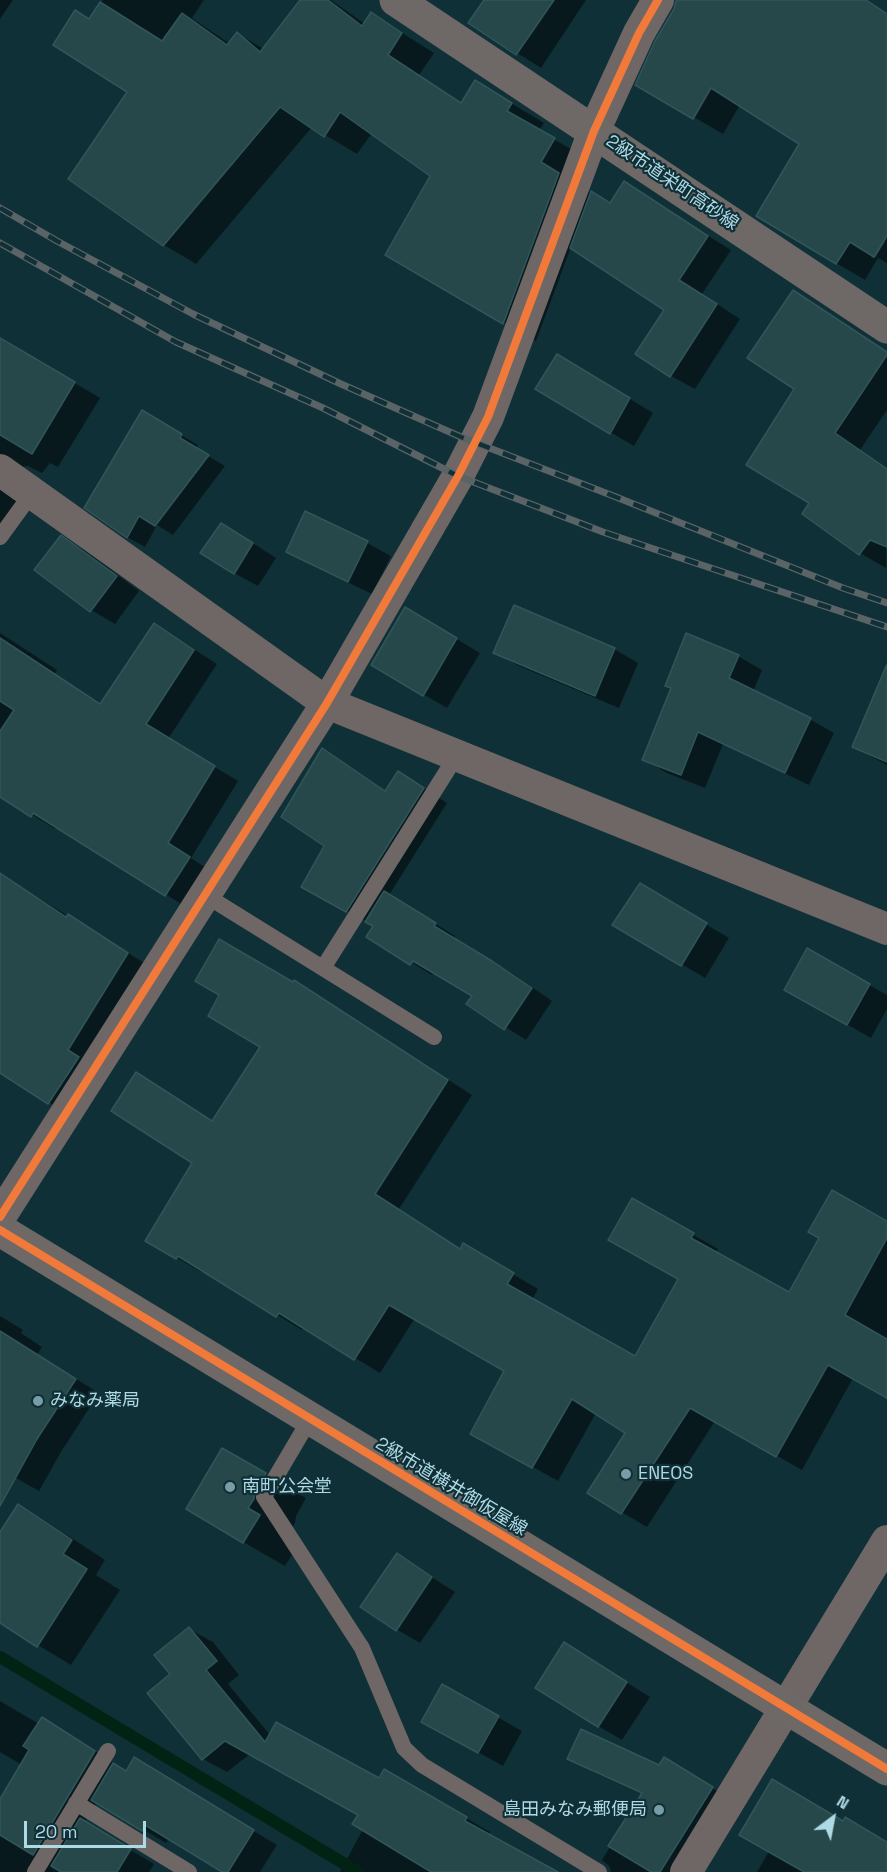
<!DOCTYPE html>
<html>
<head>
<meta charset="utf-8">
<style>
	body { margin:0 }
	#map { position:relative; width:887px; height:1872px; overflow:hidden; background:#103037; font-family:"Space Grotesk",sans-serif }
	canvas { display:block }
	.north { position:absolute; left:803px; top:1788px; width:60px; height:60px; -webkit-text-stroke:4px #102f36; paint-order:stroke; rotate:32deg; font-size:16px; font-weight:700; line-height:24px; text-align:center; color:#aedae5 }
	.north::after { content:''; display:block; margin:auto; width:21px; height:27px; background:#aedae5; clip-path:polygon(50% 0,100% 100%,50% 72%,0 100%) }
	.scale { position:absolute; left:24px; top:1821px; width:122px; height:27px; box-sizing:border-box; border:3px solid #aedae5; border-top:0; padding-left:8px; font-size:18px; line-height:21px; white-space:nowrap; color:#aedae5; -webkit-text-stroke:4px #102f36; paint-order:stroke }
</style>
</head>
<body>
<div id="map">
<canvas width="887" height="1872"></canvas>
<div class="north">N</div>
<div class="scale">20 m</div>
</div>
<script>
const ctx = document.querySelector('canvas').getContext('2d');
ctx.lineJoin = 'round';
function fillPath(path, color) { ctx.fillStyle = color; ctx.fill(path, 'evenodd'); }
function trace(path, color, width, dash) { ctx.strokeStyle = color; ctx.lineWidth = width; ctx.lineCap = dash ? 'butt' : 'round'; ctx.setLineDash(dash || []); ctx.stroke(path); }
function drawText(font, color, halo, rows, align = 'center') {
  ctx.font = font + ' "Space Grotesk","Noto Sans JP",sans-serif'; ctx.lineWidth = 4.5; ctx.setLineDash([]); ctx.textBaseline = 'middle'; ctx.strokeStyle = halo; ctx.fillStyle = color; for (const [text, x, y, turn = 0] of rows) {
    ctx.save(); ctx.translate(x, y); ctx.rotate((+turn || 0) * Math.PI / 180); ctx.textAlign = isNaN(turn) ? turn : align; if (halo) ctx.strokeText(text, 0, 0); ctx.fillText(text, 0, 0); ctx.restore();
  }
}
fillPath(new Path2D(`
	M0,0H13L0,19Z
	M103,0H204L192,18L230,44L238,34L264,49L301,0H331L365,24L372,14L434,53L419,75L462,103L476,82L544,123L539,131L587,158L573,182L610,204L624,183L731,250L702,294L740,319L695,389L671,376L666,310L571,247L536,341L387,255L432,176L372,133L357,154L312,127L196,264L164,245L129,92L90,20Z
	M486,0H586L541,68L470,23Z
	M677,0H866L887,13V263L878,258L865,280L836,263L801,144L740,105L723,134L637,84L675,10ZM882,240L885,242L875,258H871Z
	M793,292L819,307L887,352V410L860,450L887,468L886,568L860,553L811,503L796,388Z
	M0,339L100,398L58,467L50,463L42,473L28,466L19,467V503L0,528Z
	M581,369L653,413L634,446L610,432Z
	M142,412L198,445L196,449L225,466L173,535L157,525L145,547L127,537Z
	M61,537L85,551L139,591L115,624L91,610Z
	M245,538L276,558L258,586L234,573Z
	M367,543L391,556L372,594L311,565L288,551Z
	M430,623L480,653L447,708L373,665Z
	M0,633L57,670L55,674L102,704L178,639L217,664L168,739L238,781L191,858L212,872L189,909L57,826L55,829L0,795Z
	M614,649L638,663L619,708L519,666L495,653Z
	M738,656L762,670L753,692L811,720L834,733L809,785L723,744L705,788L667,773L644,759L672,688Z
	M887,714V765L853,747Z
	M323,750L346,764L386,791L422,787L447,803L389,895L455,936L454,939L513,974L552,1001L526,1040L469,1004L474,996L434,972L432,975L368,936L375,926L327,900Z
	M0,874L151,967L72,1117L0,1071Z
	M640,885L729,938L705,978L614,924Z
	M808,950L887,995V1009L871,1038L786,990Z
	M293,984L319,996L472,1095L399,1209L461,1249L464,1245L538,1289L532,1300L636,1358L680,1279L632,1200L718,1249L716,1253L790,1294L887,1223V1397L853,1378L802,1470L715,1421L647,1527L589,1493L627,1433L596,1413L558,1481L472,1433L506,1371L415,1318L380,1373L304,1327L302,1330L203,1270L201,1272L147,1240L194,1162L136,1074L214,1122L262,1046Z
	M0,1316L23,1330L21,1333L42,1347L37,1355L99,1393L61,1452L39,1491L0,1469Z
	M223,1450L306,1498L296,1516L295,1523L289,1533L301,1540L285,1566L243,1542Z
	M35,1517L70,1537L105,1560L96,1575L120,1590L71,1665L0,1622V1535Z
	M397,1555L455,1592L420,1643L396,1629Z
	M189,1629L213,1642L239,1675L228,1684L270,1735L379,1781L385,1771L490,1832L488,1835L555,1872H340L363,1829L359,1815L250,1754L227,1772L203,1759L172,1674Z
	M588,1658L650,1697L622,1740L598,1726Z
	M443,1686L522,1731L503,1766L447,1735Z
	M0,1701L39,1724L66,1732L127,1772L158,1773L277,1845L260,1872H225L169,1838L166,1843L97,1802L84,1822L154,1864L149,1872H0V1802L22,1765L0,1752Z
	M569,1758L660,1767L688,1773L735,1802L692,1872H611L610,1867L602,1860L642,1794L593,1772Z
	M844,1822L887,1844V1872H757L769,1851Z`), '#0007');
trace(new Path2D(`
	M0,1657L358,1872`), '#012313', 12);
const building = new Path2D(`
	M300,0H328L362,26L371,12L402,33L388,55L461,103L475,80L512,103L507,111L555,138L541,162L559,173L503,324L385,255L430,176L340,112L324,137L280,107L163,246L68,179L127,92L53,45L75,10L89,19L100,2L162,41L182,13L227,45L237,32L260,52Z
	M484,0H554L516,55L468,23Z
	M676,0H866L887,14V236L874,257L850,242L836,264L756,216L799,144L711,88L693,119L635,85L655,41L674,9Z
	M624,181L708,236L679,280L717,304L670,377L635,354L664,310L570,248L591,191L610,203Z
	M793,290L887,352V355L835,433L887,469V547L870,540L859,555L802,514L809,503L746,465L794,389L747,358Z
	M0,338L75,382L32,454L0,435Z
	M557,354L630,398L610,434L535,389Z
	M142,410L182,434L180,438L209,455L155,526L139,516L127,538L84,508Z
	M305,511L368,541L348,582L286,552Z
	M221,523L253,543L234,574L200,553Z
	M61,535L117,576L90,612L34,570Z
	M514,605L615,648L595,696L493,653Z
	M405,607L457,638L423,696L371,665Z
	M154,623L194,650L146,724L215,766L168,843L190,857L165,896L33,813L31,817L0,797V731L14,710L0,701V638L100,704Z
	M686,633L739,655L729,678L811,718L785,773L698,732L681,775L642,760L671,688L665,686Z
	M887,664V762L852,747Z
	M322,748L385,791L398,771L424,788L346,912L301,887L324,846L281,817Z
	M0,873L66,917L68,914L128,953L68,1050L79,1057L48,1104L0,1073Z
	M640,883L707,923L681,966L612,925Z
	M384,891L436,923L434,926L492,961L532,988L504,1030L466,1004L472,996L413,961L410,965L366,937L373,926L365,922Z
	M219,939L293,982L294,980L448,1080L375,1194L460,1249L463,1243L514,1273L507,1284L635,1356L678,1279L608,1240L632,1198L694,1233L691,1238L789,1292L819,1238L808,1232L832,1190L887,1221V1238L845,1315L887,1339V1398L828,1365L776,1457L690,1408L621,1514L587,1493L625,1433L572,1399L532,1468L470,1434L504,1371L389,1305L354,1360L279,1313L276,1317L178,1256L176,1259L145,1241L192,1163L111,1111L136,1072L212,1121L260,1047L208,1016L219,995L195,981Z
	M807,948L870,984L847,1025L784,990Z
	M0,1331L76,1379L37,1439L0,1506Z
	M222,1448L266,1473L255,1492L254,1499L248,1508L260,1515L243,1543L186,1509Z
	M18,1504L72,1540L63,1554L87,1569L37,1647L0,1623V1532Z
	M397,1553L432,1577L396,1631L360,1607Z
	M189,1627L217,1661L206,1670L265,1742L276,1722L379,1778L384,1769L467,1817L465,1821L558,1872H431L352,1824L358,1815L225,1741L202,1760L147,1693L170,1674L154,1655Z
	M564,1642L627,1682L598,1727L535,1688Z
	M442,1684L499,1716L478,1753L421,1722Z
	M42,1717L95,1751L33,1855L0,1835V1799L29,1750L23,1746Z
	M581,1729L659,1765L664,1757L713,1787L660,1872H651L608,1846L642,1793L567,1759Z
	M134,1757L254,1830L228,1872H222L145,1825L142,1831L91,1800L113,1763L126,1771Z
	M772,1779L843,1821L845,1817L887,1842V1872H804L739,1835Z
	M80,1818L131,1849L117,1872H61L51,1866Z`);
fillPath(building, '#27484b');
trace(building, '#305659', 1.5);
trace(new Path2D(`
	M0,537L32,493
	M205,895L434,1037
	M323,968L457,755
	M310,1419L264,1497L362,1648L404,1748L422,1765L599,1872
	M76,1803L189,1872
	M35,1872L108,1751`), '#6f6765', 16);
trace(new Path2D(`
	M0,470L327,703L887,929
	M0,1217L327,703L458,476L488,417L594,131L639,33L658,0
	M686,1872L887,1541`), '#6f6765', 32);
trace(new Path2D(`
	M396,0L887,327
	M0,1230L887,1769`), '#6e6867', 33);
const rail = new Path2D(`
	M0,208L57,241L193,314L341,384L461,437L616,497L843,588L887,603
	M0,243L176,342L323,408L458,476L603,532L887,627`);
trace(rail, '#5a6466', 7);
trace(rail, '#102f36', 4.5, [14]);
trace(new Path2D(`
	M0,1217L327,703L458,476L488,417L594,131L639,33L658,0
	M0,1230L887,1769`), '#f17a3a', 8);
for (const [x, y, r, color] of [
	[38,1401,6,"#779ea8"],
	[626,1474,6,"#779ea8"],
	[230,1487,6,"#779ea8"],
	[659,1810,6,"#779ea8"]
]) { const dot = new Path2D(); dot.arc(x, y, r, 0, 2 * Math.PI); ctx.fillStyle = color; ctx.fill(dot); trace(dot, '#102f36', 2); }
drawText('18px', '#aedae5', '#102f36', [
	["2級市道栄町高砂線",672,183,34],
	["2級市道横井御仮屋線",451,1487,31]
]);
drawText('18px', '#aedae5', '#102f36', [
	["みなみ薬局",50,1401],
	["ENEOS",638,1474],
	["南町公会堂",242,1487],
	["島田みなみ郵便局",647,1810,"right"]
], 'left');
</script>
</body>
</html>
